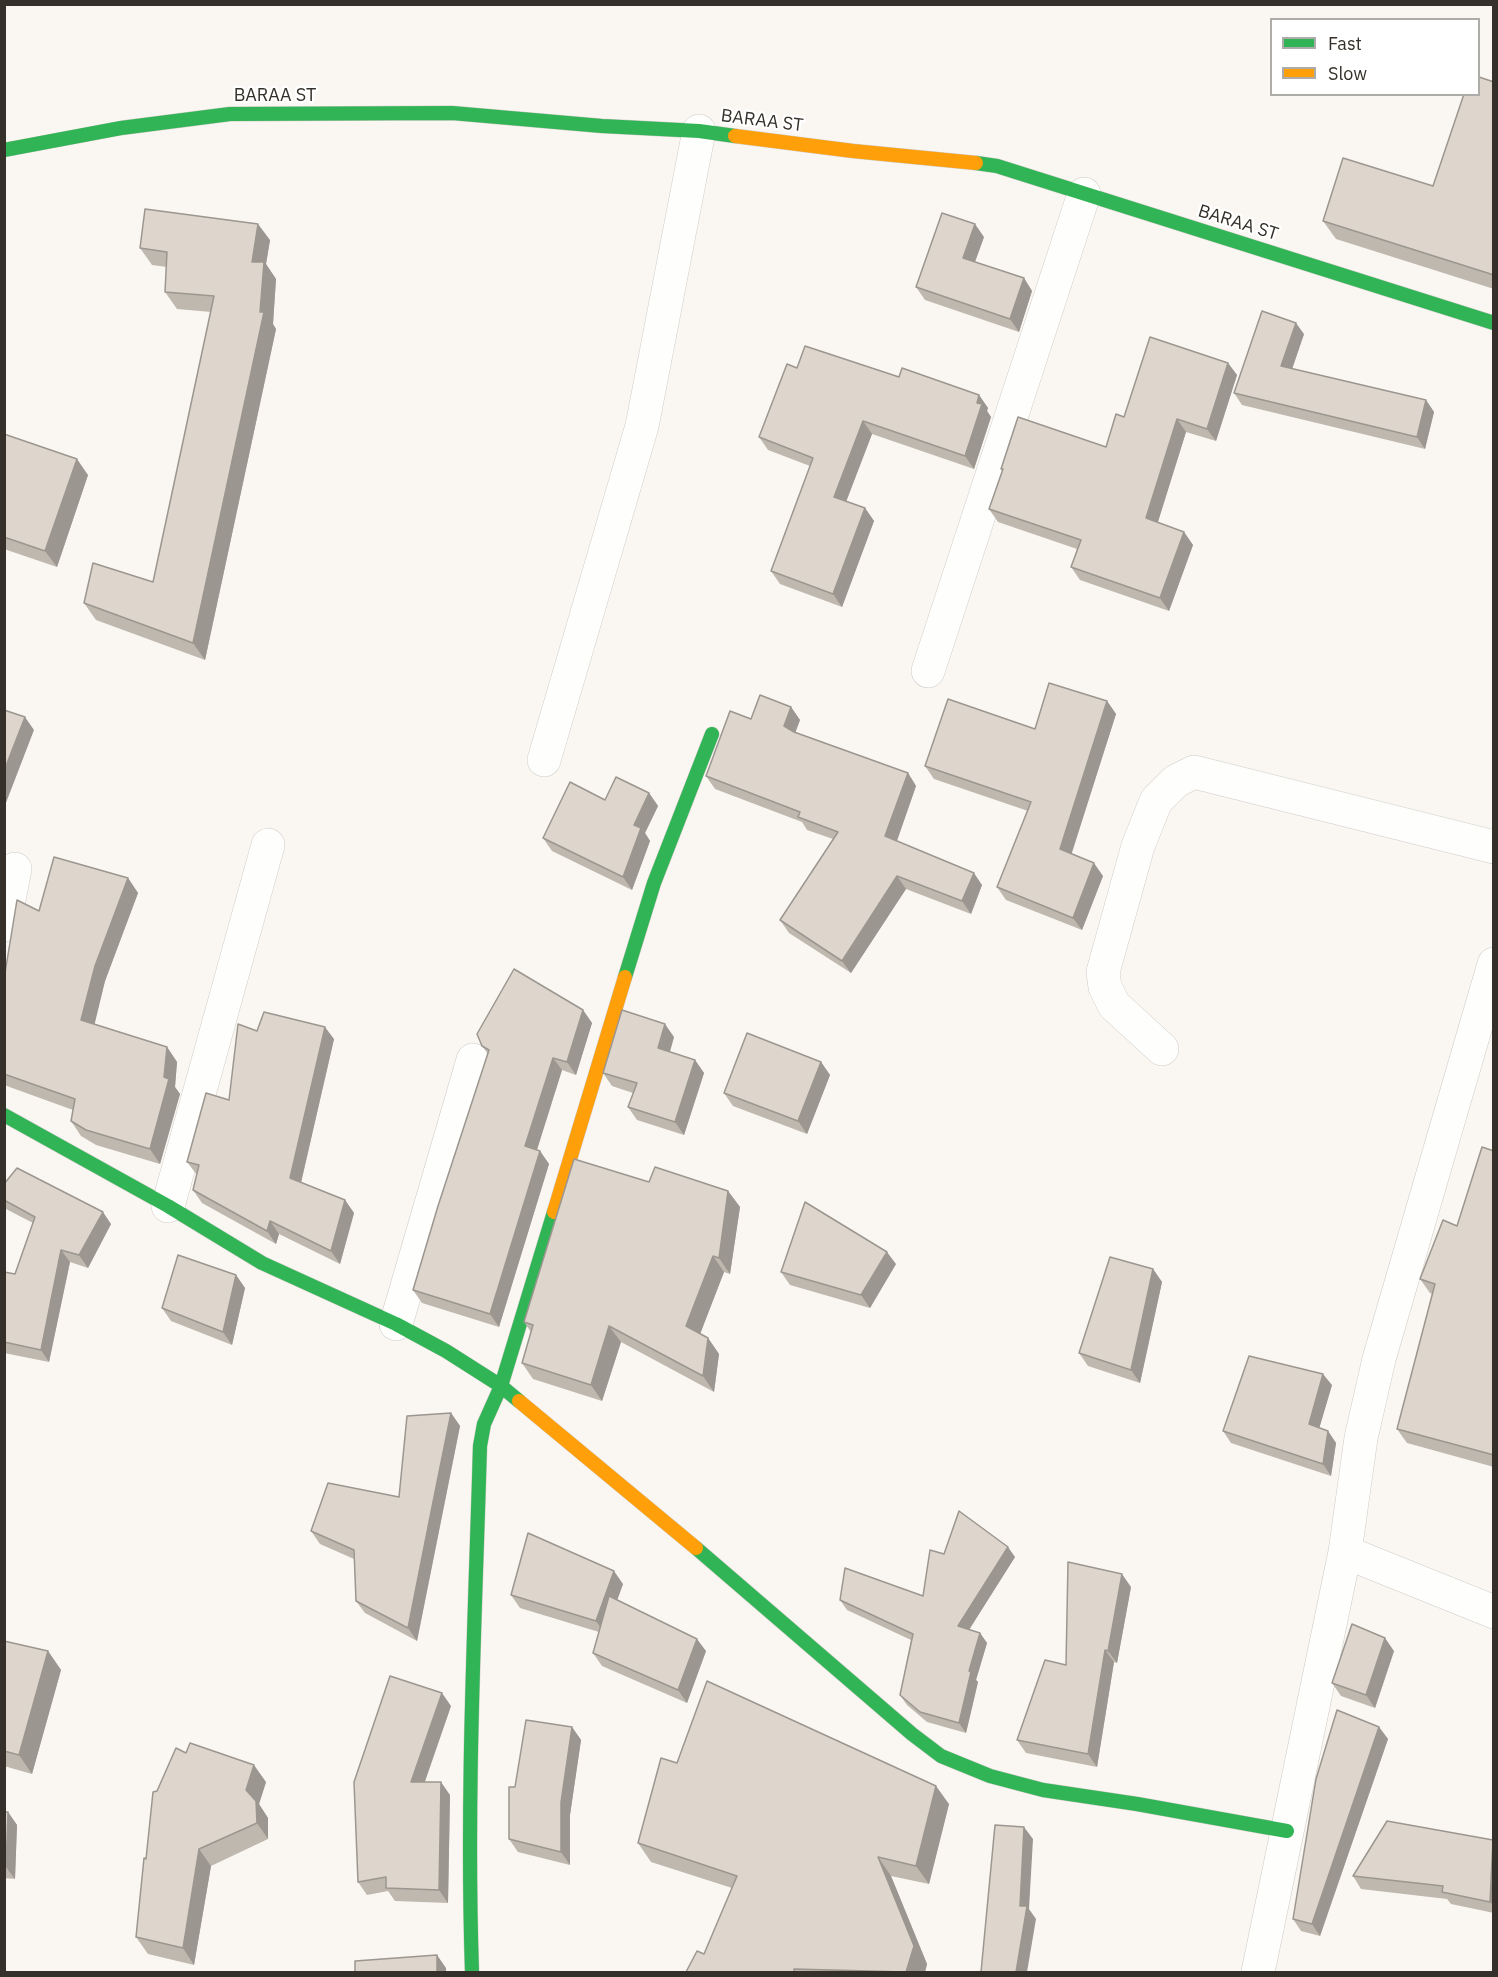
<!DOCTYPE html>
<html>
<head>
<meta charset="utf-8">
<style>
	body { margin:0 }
	#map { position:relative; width:1498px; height:1977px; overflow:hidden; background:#faf7f3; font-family:"IBM Plex Sans",sans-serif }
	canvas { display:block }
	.frame { position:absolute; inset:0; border:6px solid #353029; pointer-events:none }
	.legend { position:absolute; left:1270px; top:18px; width:210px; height:78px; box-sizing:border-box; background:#fff; border:2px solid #aeaca9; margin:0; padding:8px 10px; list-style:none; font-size:18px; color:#353029 }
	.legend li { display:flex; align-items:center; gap:12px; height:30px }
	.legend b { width:30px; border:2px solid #aeaca9 }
</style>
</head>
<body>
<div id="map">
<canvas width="1498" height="1977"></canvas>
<div class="frame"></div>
<ul class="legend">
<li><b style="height:8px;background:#30b455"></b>Fast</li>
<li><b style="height:8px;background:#ff9f0a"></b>Slow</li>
</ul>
</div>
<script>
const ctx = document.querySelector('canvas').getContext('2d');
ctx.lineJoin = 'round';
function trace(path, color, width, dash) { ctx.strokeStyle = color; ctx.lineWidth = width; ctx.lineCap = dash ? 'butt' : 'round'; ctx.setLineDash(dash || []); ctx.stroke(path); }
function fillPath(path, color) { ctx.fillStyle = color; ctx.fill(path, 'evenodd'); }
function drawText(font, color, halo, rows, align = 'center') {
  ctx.font = font + ' "IBM Plex Sans",sans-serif'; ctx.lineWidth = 4.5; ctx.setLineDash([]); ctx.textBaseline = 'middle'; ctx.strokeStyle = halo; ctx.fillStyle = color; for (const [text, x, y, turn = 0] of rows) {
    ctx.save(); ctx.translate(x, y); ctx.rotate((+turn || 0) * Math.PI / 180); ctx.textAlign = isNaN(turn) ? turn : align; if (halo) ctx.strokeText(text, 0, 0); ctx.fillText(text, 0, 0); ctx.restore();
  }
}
const street = new Path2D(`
	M928,671L1084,194
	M544,760L642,426L699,131
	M4,925L15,869
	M1162,1049L1114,1005L1105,987L1103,972L1138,846L1156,801L1176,781L1194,772L1494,847
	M168,1206L268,845
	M396,1324L473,1060
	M1345,1552L1494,1612
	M1258,1972L1345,1552L1361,1438L1379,1359L1494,964`);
const fast = new Path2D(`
	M4,150L121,128L230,114L452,113L602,126L699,131L735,136
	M976,163L997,166L1494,323
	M625,977L654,883L712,734
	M4,1115L168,1206L262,1263L396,1324L446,1351L501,1386L519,1401
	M696,1548L912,1734L941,1756L990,1776L1043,1790L1137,1804L1287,1831
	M472,1972C466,1797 475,1621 480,1446L484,1424L501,1386L554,1212`);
const slow = new Path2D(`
	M735,136L853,151L976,163
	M554,1212L625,977
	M519,1401L696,1548`);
trace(street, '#cfcbc6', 34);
trace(fast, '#cfcbc6', 15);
trace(slow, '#cfcbc6', 15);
trace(street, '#fefefd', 33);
trace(fast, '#30b455', 14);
trace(slow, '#ff9f0a', 14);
fillPath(new Path2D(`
	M1494,82V289L1336,239L1323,221L1433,186Z
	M984,237L975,262L1024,278L1032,291L1019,332L925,300L916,287Z
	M270,240L266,264L276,279L273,324L276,329L205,660L96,620L84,603L153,582L211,312L177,309L165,292L167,267L152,265L140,248Z
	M1304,334L1292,369L1426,400L1434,412L1425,449L1242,405L1234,393Z
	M1228,363L1237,375L1216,441L1186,432L1158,522L1184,532L1193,545L1169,611L1080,580L1071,567L1077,549L998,522L989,509L1002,471L1001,469L1106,447L1124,417Z
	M797,368L899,377L979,395L988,408L987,411L991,417L974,469L872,434L846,501L865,508L874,521L842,607L780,584L771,571L810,466L768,450L759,437Z
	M4,434L88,475L57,567L4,549Z
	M1107,701L1116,714L1071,854L1103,876L1082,930L1006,900L997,887L1028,811L934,779L925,766L1035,729Z
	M791,707L800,720L795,732L908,773L916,786L897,841L982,885L971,914L906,889L851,973L789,933L780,920L833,839L807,830L802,822L715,789L706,776L751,719Z
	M649,793L658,806L645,833L650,841L632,890L552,851L543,838L605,800Z
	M128,878L138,893L105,981L94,1024L167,1047L177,1062L175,1087L180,1094L160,1164L96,1145L81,1136L71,1121L73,1110L4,1085V979L39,911Z
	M583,1010L592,1023L576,1075L562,1070L537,1150L540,1151L549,1164L499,1327L422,1303L413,1290L488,1054L482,1046Z
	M257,1031L334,1039L301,1183L345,1200L354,1213L340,1264L279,1234L276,1244L202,1203L193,1190L197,1175L187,1162L229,1100Z
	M674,1037L670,1052L695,1060L704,1073L684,1135L637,1120L628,1107L633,1093L612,1086L603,1073Z
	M821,1062L830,1075L807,1134L733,1106L724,1093Z
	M1494,1151V1467L1407,1443L1397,1429L1432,1294L1430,1293L1420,1279L1457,1226Z
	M649,1182L728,1191L740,1207L730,1274L724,1272L700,1334L708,1338L719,1354L714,1392L621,1342L602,1401L533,1379L522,1363L531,1332L524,1322Z
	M4,1184L111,1224L88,1268L70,1262L49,1362L4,1353V1272L15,1274L33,1223L4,1208Z
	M896,1264L870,1308L790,1285L781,1272Z
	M1153,1269L1162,1282L1140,1383L1088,1366L1079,1353Z
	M236,1275L245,1288L232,1345L171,1321L162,1308Z
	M1332,1385L1319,1428L1328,1431L1336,1443L1331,1476L1231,1443L1223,1431Z
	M451,1413L460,1426L417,1641L365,1613L356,1601L354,1559L320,1544L311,1531L399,1497Z
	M944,1554L1015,1557L969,1630L980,1633L987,1643L976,1680L978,1682L966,1733L927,1722L907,1705L900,1695L911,1640L847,1610L840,1600L923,1596Z
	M623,1584L617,1600L706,1651L687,1703L602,1666L593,1653L599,1632L520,1608L511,1595Z
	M1131,1587L1117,1663L1114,1662L1097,1767L1026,1753L1017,1740L1066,1665Z
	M4,1641L48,1651L61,1670L32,1774L4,1766Z
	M1394,1651L1375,1708L1341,1696L1332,1683Z
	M451,1706L425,1782L450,1795L448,1903L395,1901L388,1891L367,1895L358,1882Z
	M572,1727L581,1740L570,1815V1865L518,1852L509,1839L515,1787Z
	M1379,1727L1388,1739L1320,1936L1301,1931L1293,1919Z
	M677,1763L949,1804L929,1884L891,1876L927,1964L925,1972H686L704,1954L732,1888L651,1862L638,1843Z
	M266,1782L259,1804L268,1818V1839L211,1866L194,1965L148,1954L136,1937L146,1859L157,1791Z
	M4,1812H8L17,1825L15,1879L4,1878Z
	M1494,1841V1913L1451,1904L1447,1899L1361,1889L1353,1876Z`), '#bfb8af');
fillPath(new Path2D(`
	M258,224L270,240L266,264L276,279L273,324L276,329L205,660L193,643L260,312L252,262Z
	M975,224L984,237L972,270L963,258Z
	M1024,278L1032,291L1019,332L1010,319Z
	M1296,323L1304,334L1289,378L1281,366Z
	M1228,363L1237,375L1216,441L1207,429Z
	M979,395L988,408L987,411L991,417L974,469L965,456L977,403Z
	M1426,400L1434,412L1425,449L1417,437Z
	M1177,419L1186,432L1155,531L1146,518Z
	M863,421L872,434L843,510L834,497Z
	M77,459L88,475L57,567L45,551Z
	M865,508L874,521L842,607L833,594Z
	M1184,532L1193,545L1169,611L1160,598Z
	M1107,701L1116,714L1069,862L1060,849Z
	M791,707L800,720L793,739L784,726Z
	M25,717L34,730L4,808V771Z
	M908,773L916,786L894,849L885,836Z
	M649,793L658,806L645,833L650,841L632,890L623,877L634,825Z
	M1094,863L1103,876L1082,930L1073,918Z
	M974,873L982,885L971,914L962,901Z
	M897,876L906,889L851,973L842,961Z
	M128,878L138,893L105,981L92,1035L81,1020L95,966Z
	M583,1010L592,1023L576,1075L567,1062Z
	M665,1024L674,1037L667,1061L658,1048Z
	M325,1027L334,1039L299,1191L290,1178Z
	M167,1047L177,1062L175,1087L180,1094L160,1164L150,1149L164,1077Z
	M553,1058L562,1070L534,1159L525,1146Z
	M695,1060L704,1073L684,1135L675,1122Z
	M821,1062L830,1075L807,1134L798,1121Z
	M540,1151L549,1164L499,1327L490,1314Z
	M728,1191L740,1207L730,1274L719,1258Z
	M345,1200L354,1213L340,1264L331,1251Z
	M103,1212L111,1224L88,1268L79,1255Z
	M270,1221L279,1234L276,1244L267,1231Z
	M61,1250L70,1262L49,1362L41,1350Z
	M887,1252L896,1264L870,1308L861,1295Z
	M713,1256L724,1272L697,1342L686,1326Z
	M1153,1269L1162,1282L1140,1383L1131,1370Z
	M236,1275L245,1288L232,1345L223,1332Z
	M609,1326L621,1342L602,1401L591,1385Z
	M708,1338L719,1354L714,1392L703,1376Z
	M1323,1374L1332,1385L1317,1436L1309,1424Z
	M451,1413L460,1426L417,1641L408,1628Z
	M1328,1431L1336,1443L1331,1476L1323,1464Z
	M1008,1547L1015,1557L965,1636L958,1626Z
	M614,1571L623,1584L605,1634L596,1621Z
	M1122,1574L1131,1587L1117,1663L1108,1651Z
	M980,1633L987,1643L976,1680L978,1682L966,1733L959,1723L969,1671Z
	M1385,1638L1394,1651L1375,1708L1366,1695Z
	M697,1639L706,1651L687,1703L678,1690Z
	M1105,1650L1114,1662L1097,1767L1088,1754Z
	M48,1651L61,1670L32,1774L19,1755Z
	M442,1693L451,1706L420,1795L411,1782Z
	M572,1727L581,1740L570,1815V1865L561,1852V1802Z
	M1379,1727L1388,1739L1320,1936L1312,1924Z
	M254,1765L266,1782L259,1804L268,1818V1839L257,1823L246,1790Z
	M441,1782L450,1795L448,1903L439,1890Z
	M936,1786L949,1804L929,1884L916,1866Z
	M8,1812L17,1825L15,1879L6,1867Z
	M1024,1827L1033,1839L1029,1909L1036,1919L1027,1972H1016Z
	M1494,1841V1906L1490,1902Z
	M199,1849L211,1866L194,1965L183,1948Z
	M878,1857L891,1876L927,1964L925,1972H906Z
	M437,1955L446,1968V1972H437Z`), '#9b968f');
const building = new Path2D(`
	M1479,77L1494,82V275L1323,221L1343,158L1433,186L1464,94H1479Z
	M145,209L258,224L252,262H264L260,312H264L193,643L84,603L93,563L153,582L214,296L165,292L167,252L140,248Z
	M942,213L975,224L963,258L1024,278L1010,319L916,287Z
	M1262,311L1296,323L1281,366L1426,400L1417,437L1234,393Z
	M1150,337L1228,363L1207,429L1177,419L1146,518L1184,532L1160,598L1071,567L1081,540L989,509L1003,469H1001L1018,417L1106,447L1116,414L1124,417Z
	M805,346L899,377L902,368L979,395L977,403L982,404L965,456L863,421L834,497L865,508L833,594L771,571L813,458L759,437L787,364L797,368Z
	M4,434L77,459L45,551L4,537Z
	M1049,683L1107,701L1060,849L1094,863L1073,918L997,887L1031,802L925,766L948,699L1035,729Z
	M760,695L791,707L784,726L794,732L908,773L885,836L974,873L962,901L897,876L842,961L780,920L838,832L798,817L800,812L706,776L730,711L751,719Z
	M4,710L25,717L4,771Z
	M616,777L649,793L634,825L641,828L623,877L543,838L570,782L605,800Z
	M54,857L128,878L95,966L81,1020L167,1047L164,1077L169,1079L150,1149L86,1130L71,1121L75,1099L4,1074V979L17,900L39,911Z
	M514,969L583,1010L567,1062L553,1058L525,1146L540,1151L490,1314L413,1290L438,1206L489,1050L482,1046L477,1034Z
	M622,1010L665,1024L658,1048L695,1060L675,1122L628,1107L637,1083L603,1073Z
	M264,1012L325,1027L290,1178L345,1200L331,1251L270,1221L267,1231L193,1190L199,1165L187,1162L206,1093L229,1100L238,1024L257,1031Z
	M747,1033L821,1062L798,1121L724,1093Z
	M1482,1147L1494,1151V1455L1397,1429L1435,1284L1420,1279L1443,1220L1457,1226Z
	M574,1159L649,1182L655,1167L728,1191L719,1258L713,1256L686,1326L708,1338L703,1376L609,1326L591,1385L522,1363L533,1325L524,1322Z
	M17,1168L103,1212L79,1255L61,1250L41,1350L4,1342V1272L15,1274L35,1217L4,1200V1184Z
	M805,1202L887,1252L861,1295L781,1272Z
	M178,1255L236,1275L223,1332L162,1308Z
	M1110,1257L1153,1269L1131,1370L1079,1353Z
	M1249,1356L1323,1374L1309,1424L1328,1431L1323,1464L1223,1431Z
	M451,1413L430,1517L408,1628L356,1601L354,1550L311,1531L328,1483L399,1497L407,1416Z
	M959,1511L1008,1547L958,1626L980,1633L969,1671L971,1672L959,1723L920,1712L900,1695L913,1634L840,1600L845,1568L923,1596L930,1550L944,1554Z
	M528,1533L614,1571L596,1621L511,1595Z
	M1068,1562L1122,1574L1108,1651L1105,1650L1088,1754L1017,1740L1045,1660L1066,1665Z
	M609,1596L697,1639L678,1690L593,1653Z
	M1352,1624L1385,1638L1366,1695L1332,1683Z
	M4,1641L48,1651L19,1755L4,1751Z
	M390,1676L442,1693L411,1782H441L439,1890L386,1888V1877L358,1882L354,1782Z
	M707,1681L936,1786L916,1866L878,1857L914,1946L906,1972L794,1969V1972H686L697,1951L704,1954L737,1876L638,1843L661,1758L677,1763Z
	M1337,1710L1379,1727L1312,1924L1293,1919L1316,1779Z
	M526,1720L572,1727L561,1802V1852L509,1839V1787H515Z
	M190,1743L254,1765L246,1790L256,1801L257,1823L199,1849L183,1948L136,1937L144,1858L146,1859L153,1792L157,1791L176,1748L186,1753Z
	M4,1812H8L6,1867L4,1866Z
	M1387,1821L1493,1840L1490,1902L1442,1892L1443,1886L1353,1876Z
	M995,1825L1024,1827L1020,1906H1027L1016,1972H981Z
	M437,1955V1972H355V1961Z`);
fillPath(building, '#ded6cc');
trace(building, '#9b968f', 1.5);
drawText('18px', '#353029', '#fff', [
	["BARAA ST",275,96],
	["BARAA ST",762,121,7],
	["BARAA ST",1238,223,17]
]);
</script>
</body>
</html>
